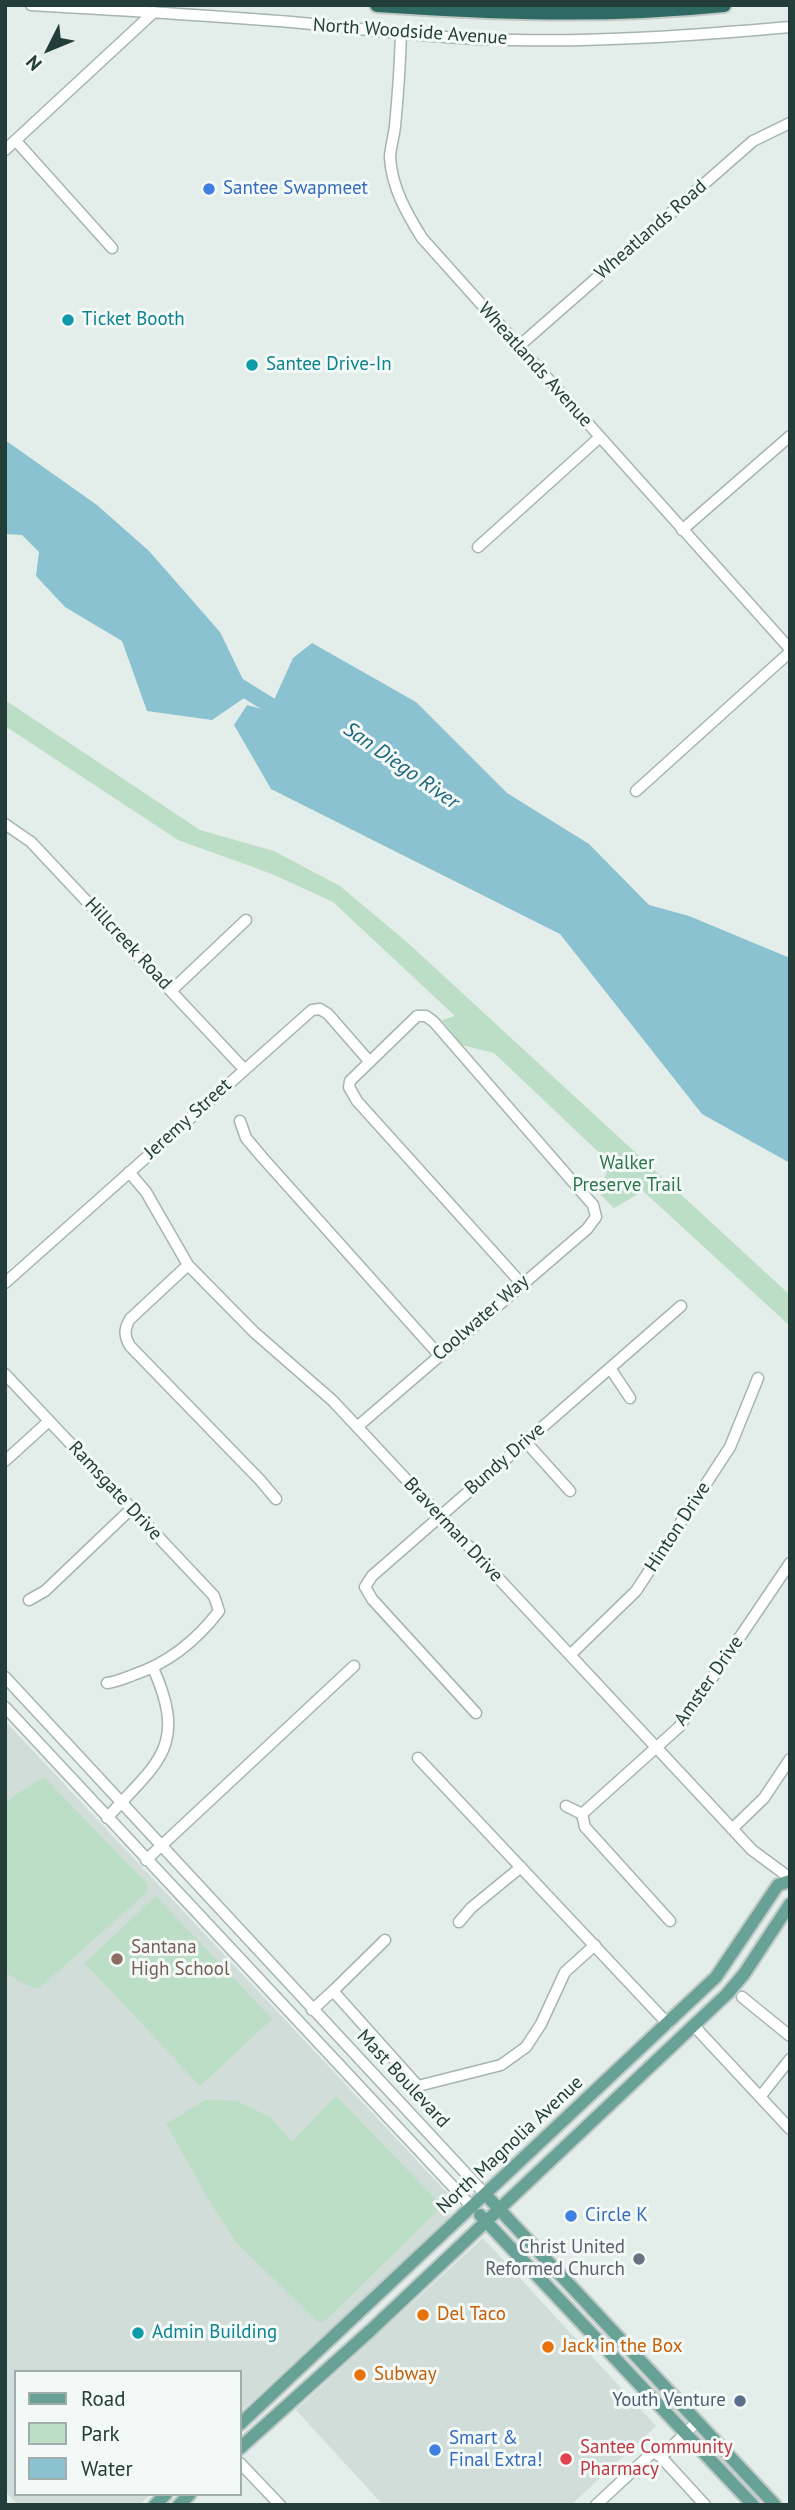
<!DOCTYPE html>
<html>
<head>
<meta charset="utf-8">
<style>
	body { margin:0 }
	#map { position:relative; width:795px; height:2510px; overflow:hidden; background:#e3ede9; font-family:"PT Sans",sans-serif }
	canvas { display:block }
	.frame { position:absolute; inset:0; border:7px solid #233e38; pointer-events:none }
	.legend { position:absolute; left:14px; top:2370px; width:228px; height:126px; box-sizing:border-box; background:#f3f9f7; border:2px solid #a0aeab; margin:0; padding:9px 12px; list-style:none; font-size:21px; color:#233e38 }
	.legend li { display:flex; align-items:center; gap:14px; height:35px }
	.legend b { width:35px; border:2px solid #a0aeab }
	.north { position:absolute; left:14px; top:14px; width:70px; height:70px; -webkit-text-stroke:5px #f3f9f7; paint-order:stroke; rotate:227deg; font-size:19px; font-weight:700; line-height:28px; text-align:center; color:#233e38 }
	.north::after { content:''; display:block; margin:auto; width:24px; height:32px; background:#233e38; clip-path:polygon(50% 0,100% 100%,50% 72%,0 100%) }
</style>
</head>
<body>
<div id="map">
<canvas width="795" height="2510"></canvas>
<div class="frame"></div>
<ul class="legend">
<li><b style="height:9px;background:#68a296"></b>Road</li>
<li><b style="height:19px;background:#bcdec7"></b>Park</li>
<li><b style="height:19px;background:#8bc2d1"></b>Water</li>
</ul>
<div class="north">N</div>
</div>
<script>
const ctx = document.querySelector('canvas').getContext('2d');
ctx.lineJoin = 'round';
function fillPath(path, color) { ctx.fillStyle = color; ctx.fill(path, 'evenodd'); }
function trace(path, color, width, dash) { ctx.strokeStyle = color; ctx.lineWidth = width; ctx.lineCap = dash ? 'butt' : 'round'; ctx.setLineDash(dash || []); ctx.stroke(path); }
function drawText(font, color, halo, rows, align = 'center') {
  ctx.font = font + ' "PT Sans",sans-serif'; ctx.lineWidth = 6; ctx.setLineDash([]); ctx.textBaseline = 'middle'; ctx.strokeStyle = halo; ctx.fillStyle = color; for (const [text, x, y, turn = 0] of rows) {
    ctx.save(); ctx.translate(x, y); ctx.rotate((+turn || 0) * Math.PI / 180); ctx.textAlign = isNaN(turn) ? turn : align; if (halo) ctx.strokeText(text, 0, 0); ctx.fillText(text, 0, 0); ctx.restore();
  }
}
fillPath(new Path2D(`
	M5,1721L451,2197L449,2218L240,2412V2372H16V2494H151L139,2505H18L5,2491Z
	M483,2238L656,2426L571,2505H383L296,2410Z`), '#d1ddd8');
fillPath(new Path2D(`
	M5,700L200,830L274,851L340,886L408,943L790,1295V1326L643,1191L614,1208L599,1193L610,1163L494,1053L462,1045L442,1020L455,1016L333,902L272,874L178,840L5,726Z
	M44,1777L148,1885L146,1893L38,1989L22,1983L5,1972V1804L17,1794Z
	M156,1896L272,2019L200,2086L85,1963Z
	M336,2096L442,2206L325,2321L319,2323L236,2242L212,2205L166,2124L205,2100L237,2101L270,2117L292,2142Z`), '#bcdec7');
fillPath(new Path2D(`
	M5,440L97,505L149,551L220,632L250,694L212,720L147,711L122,641L65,607L36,576L39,552L22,535L5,534Z
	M312,643L416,702L507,793L589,844L649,905L689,916L790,958V1163L702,1114L560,934L271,789L234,725L247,705L269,711L293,658Z`), '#8bc2d1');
trace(new Path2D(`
	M231,681L289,717`), '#8bc2d1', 16);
const minor = new Path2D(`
	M31,5C118,10 204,15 291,22C365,29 439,39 514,40C606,42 698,35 790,27
	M401,34C400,65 398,95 395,126C394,137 390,148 390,158C392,188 407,214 422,238L790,649
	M16,141L112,248
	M5,150L154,12
	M519,346L753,141L790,123
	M682,530L790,436
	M478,547L600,437
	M636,791L790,652
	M5,824L31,842L244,1069
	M172,990L246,920
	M240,1121L246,1138L262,1157L439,1355
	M129,1172L146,1192L188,1265L254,1332L333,1401L752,1850L790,1878
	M188,1265L130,1319C124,1329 124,1336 130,1346L260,1480L276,1499
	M5,1283L312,1010L320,1009L328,1014L369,1061
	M610,1368L630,1398
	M5,1374L214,1596L219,1611C196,1641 169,1663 133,1675C125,1678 116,1682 107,1683
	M357,1427L587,1229L596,1217L593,1205L434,1022L426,1016H417L350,1081L349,1087L357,1101L521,1283
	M525,1441L570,1491
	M5,1461L49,1421
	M29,1600L45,1591L131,1509
	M570,1655L636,1591L730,1447L758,1378
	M5,1677L485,2194
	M5,1707L472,2207
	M476,1713L372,1599L365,1587L372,1576L681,1306
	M418,1758L668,2024
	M566,1806L582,1814
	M582,1814L679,1727L790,1563
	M582,1814L585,1827L670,1921
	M107,1818C156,1763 189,1748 153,1668
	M732,1829L764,1798L790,1759
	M146,1860L354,1666
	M459,1922L471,1908L521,1867
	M385,1940L333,1991L418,2086L501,2065L526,2047L541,2024L565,1972L595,1945
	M742,1997L790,2036
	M312,2010L333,1991
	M694,2026L790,2129
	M760,2097L790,2059
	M661,2457L705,2505
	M240,2463L280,2505
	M596,2505L653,2452L661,2457L697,2422`);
const major = new Path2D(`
	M485,2194L775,2505
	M480,2215L753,2505
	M240,2424L716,1977L778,1885L790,1881
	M240,2448L371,2330L727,1994L744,1974L790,1904
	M155,2505L166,2494
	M179,2505L190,2494`);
const highway = new Path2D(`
	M377,5C495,13 606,17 724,5`);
trace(minor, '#a6b5b0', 13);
trace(major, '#c1c9c7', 16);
trace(highway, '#c1c9c7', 18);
trace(minor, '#fff', 10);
trace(major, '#68a296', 12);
trace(highway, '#2e6a61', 14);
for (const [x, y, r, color] of [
	[209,189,7,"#3f7fe0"],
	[68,320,7,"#0f9aa8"],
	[252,365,7,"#0f9aa8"],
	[117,1959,7,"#8d6e63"],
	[571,2216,7,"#3f7fe0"],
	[639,2259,7,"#6b7280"],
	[423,2315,7,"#e8710a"],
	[138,2333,7,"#0f9aa8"],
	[548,2347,7,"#e8710a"],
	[360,2375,7,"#e8710a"],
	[740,2401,7,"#5c6f8a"],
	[435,2450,7,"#3f7fe0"],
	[566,2459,7,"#e0444e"]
]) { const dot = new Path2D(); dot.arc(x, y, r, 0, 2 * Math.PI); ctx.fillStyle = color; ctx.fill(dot); trace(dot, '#f3f9f7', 2.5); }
drawText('19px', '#233e38', '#f3f9f7', [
	["North Woodside Avenue",410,32,4],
	["Wheatlands Road",651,230,-41],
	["Wheatlands Avenue",535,365,48],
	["Hillcreek Road",128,944,47],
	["Jeremy Street",188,1119,-42],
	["Coolwater Way",481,1318,-41],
	["Bundy Drive",505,1459,-41],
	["Ramsgate Drive",115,1491,47],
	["Hinton Drive",678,1527,-57],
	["Braverman Drive",453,1530,47],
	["Amster Drive",709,1681,-55],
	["Mast Boulevard",403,2079,47],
	["North Magnolia Avenue",510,2145,-43]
]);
drawText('19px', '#366cbe', '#f3f9f7', [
	["Santee Swapmeet",223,189],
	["Circle K",585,2216],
	["Smart &",449,2439],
	["Final Extra!",449,2461]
], 'left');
drawText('19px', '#0d838f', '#f3f9f7', [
	["Ticket Booth",82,320],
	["Santee Drive-In",266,365],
	["Admin Building",152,2333]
], 'left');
drawText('19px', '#2d754d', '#f3f9f7', [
	["Walker",627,1164],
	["Preserve Trail",627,1186]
]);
drawText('19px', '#785e54', '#f3f9f7', [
	["Santana",131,1948],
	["High School",131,1970]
], 'left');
drawText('19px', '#5b616d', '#f3f9f7', [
	["Christ United",625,2248],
	["Reformed Church",625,2270]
], 'right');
drawText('19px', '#c56008', '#f3f9f7', [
	["Del Taco",437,2315],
	["Jack in the Box",562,2347],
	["Subway",374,2375]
], 'left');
drawText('19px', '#4e5e75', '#f3f9f7', [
	["Youth Venture",726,2401]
], 'right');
drawText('19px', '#be3a42', '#f3f9f7', [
	["Santee Community",580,2448],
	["Pharmacy",580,2470]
], 'left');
drawText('italic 21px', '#1d657a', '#f3f9f7', [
	["San Diego River",401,766,35]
]);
</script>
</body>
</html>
